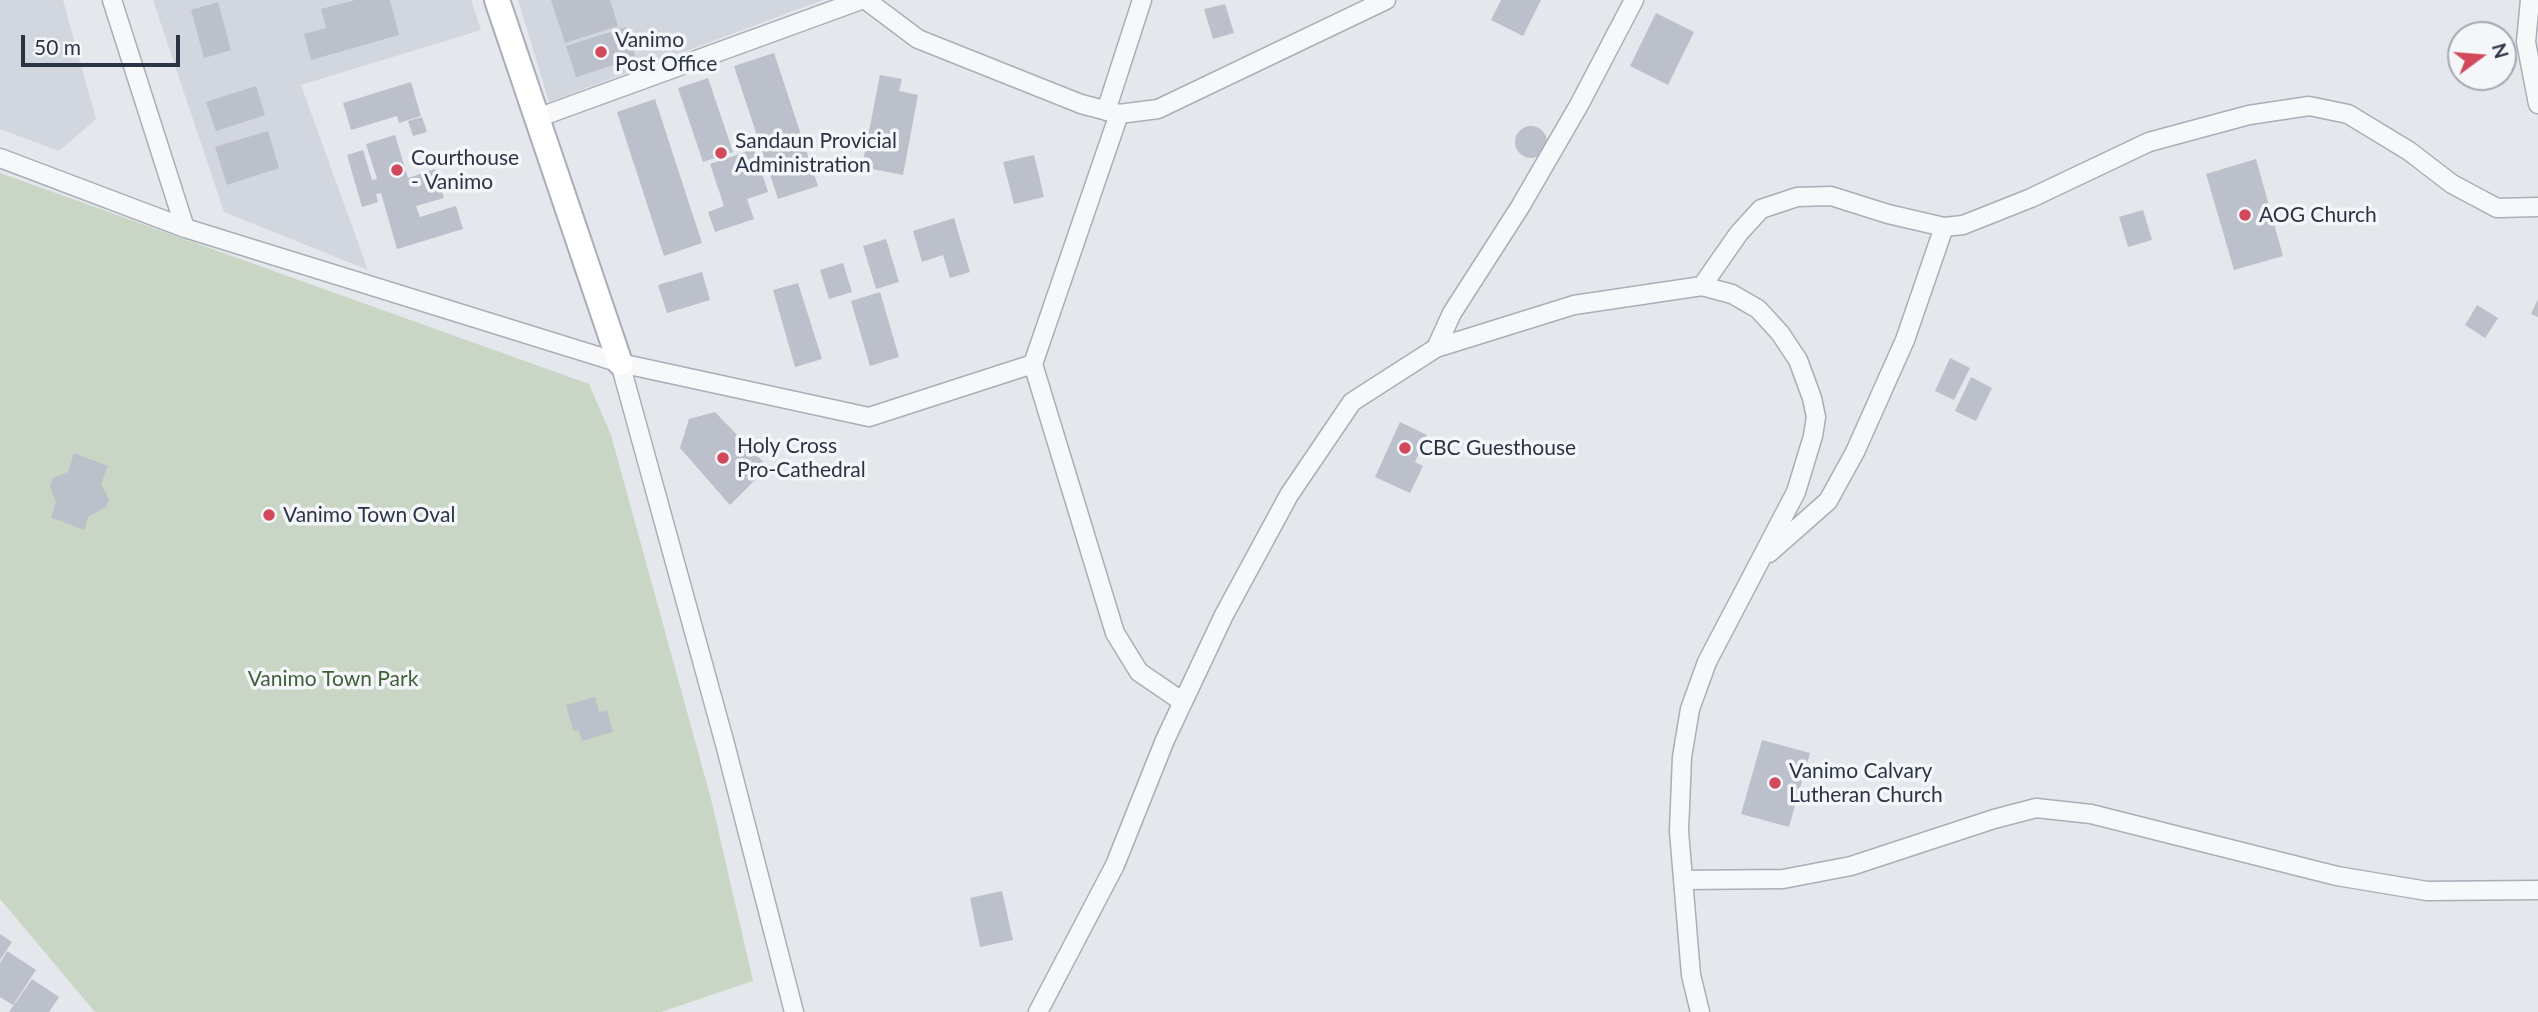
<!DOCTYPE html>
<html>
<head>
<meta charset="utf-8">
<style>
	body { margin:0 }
	#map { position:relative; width:2538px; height:1012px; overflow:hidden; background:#e4e7ec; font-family:Lato,sans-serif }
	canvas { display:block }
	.north { position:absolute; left:2447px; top:21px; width:70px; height:70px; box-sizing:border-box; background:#f4f6f9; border:2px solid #a4a8b1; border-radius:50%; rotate:74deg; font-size:19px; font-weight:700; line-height:28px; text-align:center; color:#2b3445 }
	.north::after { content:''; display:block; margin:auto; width:24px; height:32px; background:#d1495b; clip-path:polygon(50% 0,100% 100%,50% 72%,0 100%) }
	.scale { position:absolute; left:21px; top:35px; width:159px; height:32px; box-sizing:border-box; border:4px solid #2b3445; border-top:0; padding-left:9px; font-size:21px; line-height:24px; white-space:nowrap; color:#2b3445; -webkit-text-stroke:5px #f4f6f9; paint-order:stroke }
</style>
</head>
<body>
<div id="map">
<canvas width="2538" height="1012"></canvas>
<div class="north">N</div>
<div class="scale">50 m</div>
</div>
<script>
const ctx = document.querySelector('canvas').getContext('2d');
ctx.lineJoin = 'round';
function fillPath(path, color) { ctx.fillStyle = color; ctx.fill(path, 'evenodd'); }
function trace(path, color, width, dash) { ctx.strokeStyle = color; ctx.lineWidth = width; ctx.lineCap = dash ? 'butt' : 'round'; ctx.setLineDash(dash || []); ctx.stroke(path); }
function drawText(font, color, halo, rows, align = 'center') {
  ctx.font = font + ' Lato,sans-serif'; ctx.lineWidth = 7; ctx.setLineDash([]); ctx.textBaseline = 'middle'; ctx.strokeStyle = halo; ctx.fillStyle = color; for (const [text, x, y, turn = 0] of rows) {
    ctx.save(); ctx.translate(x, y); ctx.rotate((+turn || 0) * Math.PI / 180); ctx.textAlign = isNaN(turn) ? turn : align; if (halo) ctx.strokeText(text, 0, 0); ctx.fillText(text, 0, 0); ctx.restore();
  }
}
fillPath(new Path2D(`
	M0,0H63L96,119L59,151L0,129Z
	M153,0H471L481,30L301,85L368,270L224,212Z
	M518,0H823L549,102Z`), '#d2d6de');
fillPath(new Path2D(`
	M0,173L589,384L611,435L711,799L753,981L661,1012H95L0,899Z`), '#c9d6c5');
fillPath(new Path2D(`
	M355,0H390L399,35L311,60L304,34L326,28L321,9Z
	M551,0H610L618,26L565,43Z
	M1501,0H1541L1523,36L1491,20Z
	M218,2L231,50L204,58L191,10Z
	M1225,4L1234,33L1213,39L1204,9Z
	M1656,13L1694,32L1668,85L1630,66Z
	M626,27L636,58L576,77L566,46Z
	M774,53L818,186L778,199L734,66Z
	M880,75L902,79L899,91L918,95L903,175L862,167Z
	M708,78L733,152L703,162L678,88Z
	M411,82L421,116L399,123L397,116L351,130L343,103Z
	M256,86L265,115L216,131L206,102Z
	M655,99L702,243L664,256L617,112Z
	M422,117L427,132L413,136L408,121Z
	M1515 142a16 16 0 1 1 32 0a16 16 0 1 1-32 0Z
	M268,131L279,168L227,185L215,147Z
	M395,135L408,178L435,169L444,198L416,206L420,217L456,206L463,229L397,249L381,193L376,194L378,202L362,207L347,155L363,150L372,180L377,179L366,144Z
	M754,149L768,192L747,199L754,219L715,232L708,212L724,206L710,164Z
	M1034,155L1044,197L1014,204L1003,162Z
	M2256,159L2283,256L2234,270L2206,174Z
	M2143,210L2152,240L2128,247L2119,217Z
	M954,218L970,272L950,278L943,255L922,262L913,231Z
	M886,239L899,282L876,289L863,246Z
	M843,263L852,292L829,299L820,270Z
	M702,272L710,300L667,313L658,285Z
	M798,283L822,359L795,367L773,290Z
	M880,292L899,357L870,366L851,301Z
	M2538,299V317L2531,314Z
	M2477,305L2498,318L2485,338L2465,325Z
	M1950,358L1970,368L1954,400L1935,391Z
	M1971,377L1992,388L1976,421L1955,411Z
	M715,412L768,467L730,505L680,448L689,419Z
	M1400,422L1427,435L1415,462L1423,466L1410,493L1375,477Z
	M74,453L108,466L101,484L109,499L106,507L89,516L84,530L51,517L56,503L50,486L53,478L68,472Z
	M595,697L599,712L607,710L613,732L582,741L579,731L573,730L566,705Z
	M1762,740L1810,753L1789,827L1741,814Z
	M1002,891L1013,940L980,947L970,898Z
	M0,934L12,942L0,960Z
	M7,951L36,970L13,1005L0,997V963Z
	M32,979L59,997L49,1012H9Z`), '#bbc0ca');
const street = new Path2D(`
	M112,0L185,228
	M866,0L918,39L1081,104L1119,114L1158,109L1386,0
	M2530,0L2526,42L2538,104
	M1106,111L1142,0
	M537,118L861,0
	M0,158L185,228L620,363L869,417L1033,364L1119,114
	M1702,286L1739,233L1761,209L1797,197L1831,196L1888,214L1944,227L1963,225L2031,198L2149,142L2249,115L2309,106L2348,114L2409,151L2452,184L2497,208L2538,207
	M1436,348L1574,305L1702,286L1732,294L1758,309L1780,333L1798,360L1812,398L1816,417L1813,436L1796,492L1707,662L1690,709L1682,757L1679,831L1691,975L1700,1012
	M620,363L725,744L794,1012
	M1033,364L1115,633L1139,672L1183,702
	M1769,553L1828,501L1855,452L1905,340L1944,227
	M1683,880L1783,879L1851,866L1994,819L2036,808L2091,814L2337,876L2427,891L2538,890
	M1038,1012L1115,865L1165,740L1224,615L1289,495L1352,402L1436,348L1452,313L1520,207L1579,105L1634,0`);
const secondary = new Path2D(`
	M497,0L620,363`);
trace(street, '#a9aeb7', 21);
trace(secondary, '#a9aeb7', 28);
trace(street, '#f7f8fa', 18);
trace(secondary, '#fff', 24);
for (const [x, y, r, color] of [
	[601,52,7,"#d1495b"],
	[721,153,7,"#d1495b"],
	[397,170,7,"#d1495b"],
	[2245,215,7,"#d1495b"],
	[1405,448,7,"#d1495b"],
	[723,458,7,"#d1495b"],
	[269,515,7,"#d1495b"],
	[1775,783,7,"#d1495b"]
]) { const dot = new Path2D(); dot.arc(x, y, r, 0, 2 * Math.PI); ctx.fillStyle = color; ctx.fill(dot); trace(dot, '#f4f6f9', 2.5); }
drawText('21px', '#2b3445', '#f4f6f9', [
	["Vanimo",615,40],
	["Post Office",615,64],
	["Sandaun Provicial",735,141],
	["Administration",735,165],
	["Courthouse",411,158],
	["- Vanimo",411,182],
	["AOG Church",2259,215],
	["Holy Cross",737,446],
	["Pro-Cathedral",737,470],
	["CBC Guesthouse",1419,448],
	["Vanimo Town Oval",283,515],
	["Vanimo Calvary",1789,771],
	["Lutheran Church",1789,795]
], 'left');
drawText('21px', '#3f6138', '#f4f6f9', [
	["Vanimo Town Park",333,679]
]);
</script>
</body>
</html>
